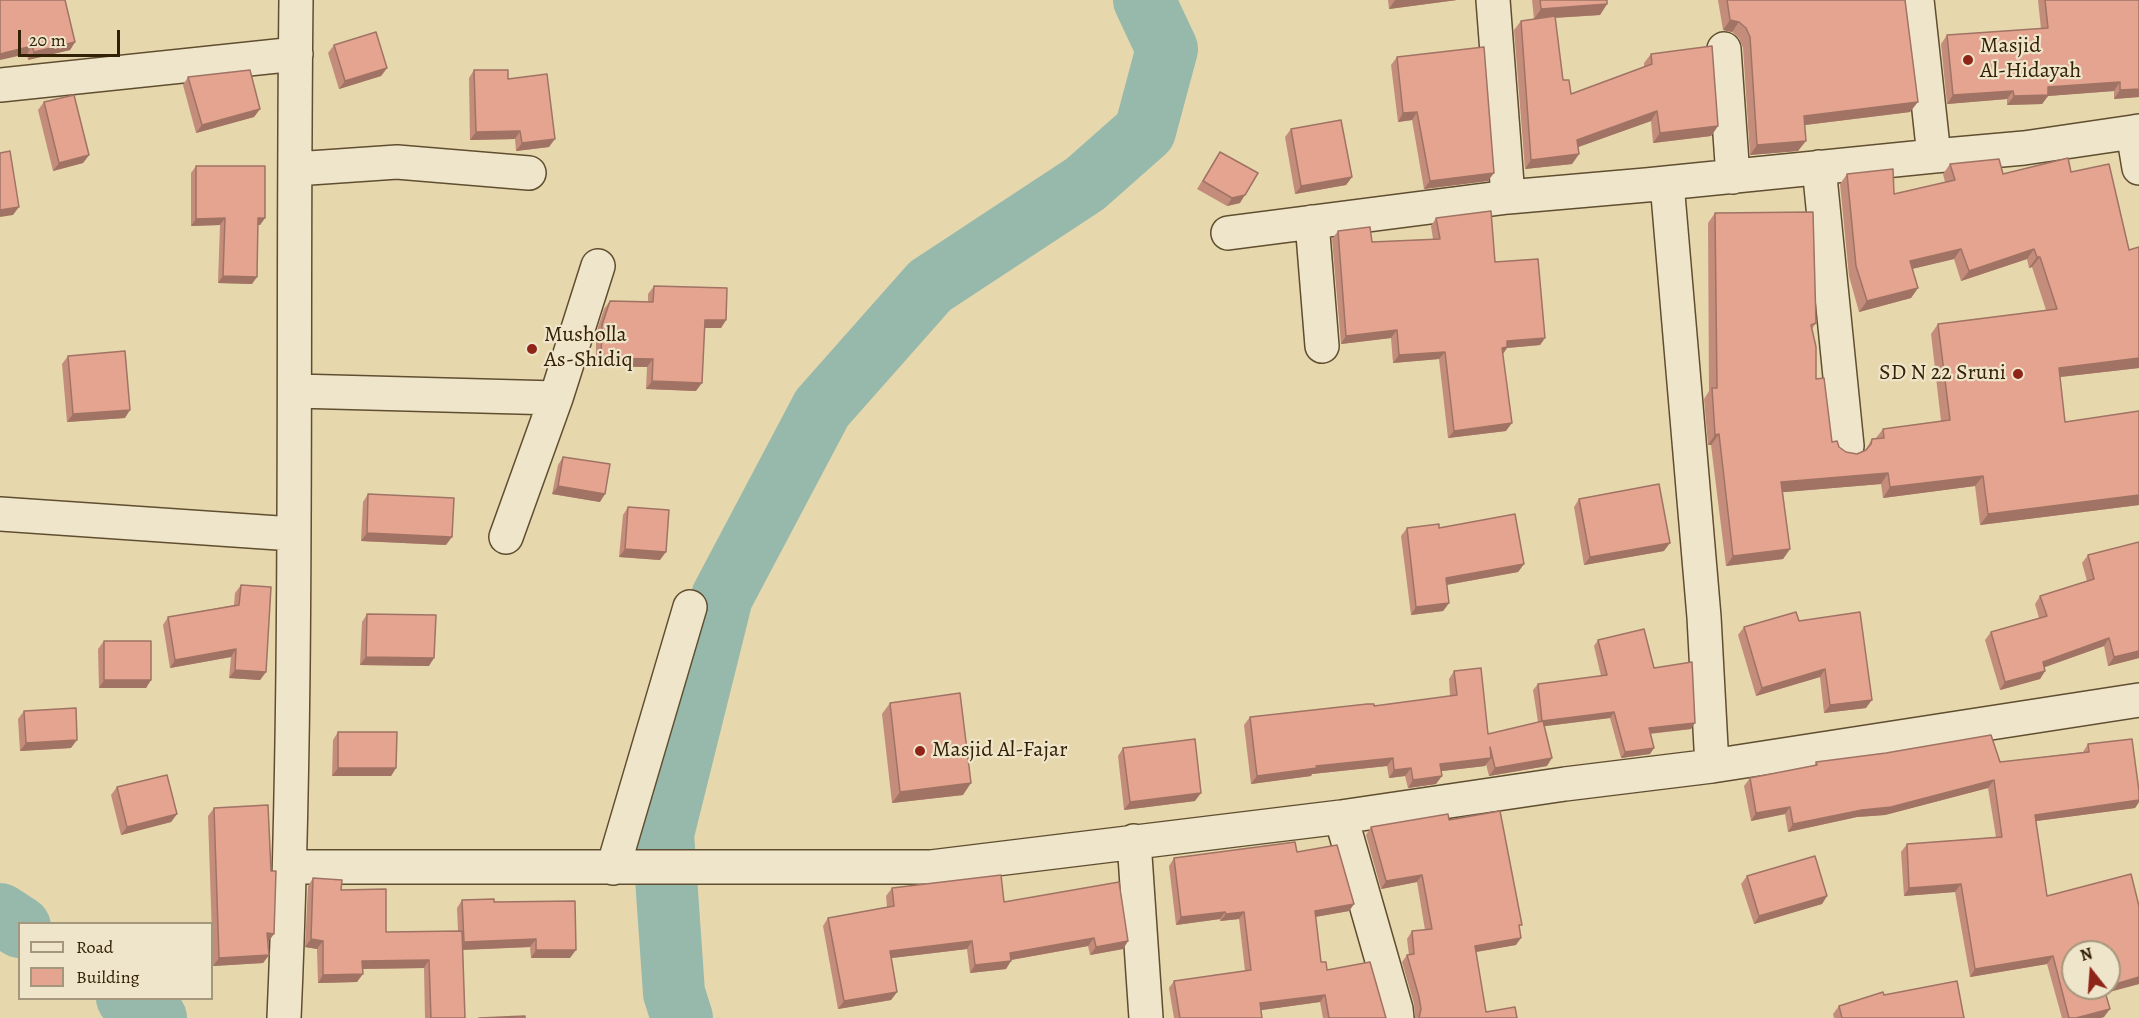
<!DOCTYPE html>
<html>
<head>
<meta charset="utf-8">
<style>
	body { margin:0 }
	#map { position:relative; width:2139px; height:1018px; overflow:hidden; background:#e6d7ad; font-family:Alegreya,serif }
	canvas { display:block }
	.legend { position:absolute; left:18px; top:922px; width:195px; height:78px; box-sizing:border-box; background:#efe5ca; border:2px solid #a4977c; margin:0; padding:8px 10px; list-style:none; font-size:18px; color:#332106 }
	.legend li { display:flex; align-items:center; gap:12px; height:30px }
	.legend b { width:30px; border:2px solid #a4977c }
	.north { position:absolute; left:2061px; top:940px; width:60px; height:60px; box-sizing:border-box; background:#efe5ca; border:2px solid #a4977c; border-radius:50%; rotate:343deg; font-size:16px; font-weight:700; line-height:24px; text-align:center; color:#332106 }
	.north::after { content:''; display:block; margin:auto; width:21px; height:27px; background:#8f2418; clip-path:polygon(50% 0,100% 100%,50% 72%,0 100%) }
	.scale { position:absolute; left:18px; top:30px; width:102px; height:27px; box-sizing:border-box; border:3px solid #332106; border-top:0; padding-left:8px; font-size:18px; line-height:21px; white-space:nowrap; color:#332106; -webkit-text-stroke:4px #efe5ca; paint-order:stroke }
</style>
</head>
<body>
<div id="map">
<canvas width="2139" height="1018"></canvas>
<ul class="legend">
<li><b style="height:8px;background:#efe5ca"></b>Road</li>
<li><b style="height:16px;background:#e4a48f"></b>Building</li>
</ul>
<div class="north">N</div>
<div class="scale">20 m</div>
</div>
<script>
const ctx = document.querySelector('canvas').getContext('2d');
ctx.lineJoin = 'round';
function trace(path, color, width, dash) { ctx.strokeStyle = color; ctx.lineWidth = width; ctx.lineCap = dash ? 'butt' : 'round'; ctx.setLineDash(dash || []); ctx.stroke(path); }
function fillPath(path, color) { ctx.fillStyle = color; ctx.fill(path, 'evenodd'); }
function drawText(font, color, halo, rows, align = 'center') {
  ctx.font = font + ' Alegreya,serif'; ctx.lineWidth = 4.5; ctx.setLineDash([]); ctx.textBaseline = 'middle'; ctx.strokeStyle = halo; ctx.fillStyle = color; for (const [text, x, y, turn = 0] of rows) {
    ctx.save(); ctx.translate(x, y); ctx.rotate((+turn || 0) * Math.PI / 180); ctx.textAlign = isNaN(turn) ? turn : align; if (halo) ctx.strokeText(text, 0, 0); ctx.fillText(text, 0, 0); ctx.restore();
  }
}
trace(new Path2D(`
	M0,914L20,927
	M127,998L156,1018
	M682,1018L674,993L663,834L722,597L822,408L930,286L1085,184L1145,131L1167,49L1144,0`), '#96b9ac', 62);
const minor = new Path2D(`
	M1493,0L1508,197
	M1917,0L1934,156L2024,148L2133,132
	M1724,49L1733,177
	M0,85L296,54
	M2139,131L2133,132L2139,168
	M1819,167L1847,446
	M295,169L397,162L529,173
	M1667,183L1704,617L1712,766
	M1312,222L1322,346
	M1228,233L1508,197L1646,185L1934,156
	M296,391L556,398L598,266
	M0,514L293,534
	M506,537L556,398
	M1341,817L1396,1009L1397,1018
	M1134,841L1146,1018
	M291,867H931L1341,817L1565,784L1712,766L2139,700
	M613,868L690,607
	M284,1018C299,679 292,339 296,0`);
trace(minor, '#604e30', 36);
trace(minor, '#efe5ca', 33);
fillPath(new Path2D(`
	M0,0L75,42L70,50L28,60L27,54Z
	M1388,0H1457L1389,9Z
	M1532,0H1607V4L1600,15L1555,18L1563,80L1571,94L1644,67V63L1651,54L1718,126L1711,136L1653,143L1651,121L1578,147L1579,154L1572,164L1525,169L1514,30L1521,21L1534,19Z
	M1718,0H1905L1910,112L1805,125L1798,151L1750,155L1743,48L1739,38L1732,32L1723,30Z
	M2038,0H2139V97L2114,99V91L2048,96L2042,104L2007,105V99L1947,104L1941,44L1947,35L2041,29Z
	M334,45L387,68L381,76L339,89L328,53Z
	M1397,57L1488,181L1424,189L1412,120L1398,122L1391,65Z
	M474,70L508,79L549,147L516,151L515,139L470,140L469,78Z
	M188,77L260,109L254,117L196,133L183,85Z
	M44,102L89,155L83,163L53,171L38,110Z
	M1291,129L1352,177L1346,185L1295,194L1285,137Z
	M1220,152L1240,203L1227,206L1197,189Z
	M1950,164L2003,174L2071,172L2129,250L2139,248V368L2060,377L2065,422L2139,411V505L1980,525L1975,486L1883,498L1881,484L1783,492L1790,549L1783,559L1726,566L1711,445H1708L1704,399L1709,391L1708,223L1715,213L1816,323L1812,329L1816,379L1832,442L1846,452L1857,454L1865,451L1872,439L1876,438L1883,429L1941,421L1931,334L1938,324L2046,310L2032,267L2029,268L2027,259L1961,281L1954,259L1912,269L1918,288L1911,298L1859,312L1849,276L1840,184L1847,174L1894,194L1945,182L1943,174Z
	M196,166L265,218L260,225H258L252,284L218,283L220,225L191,226V173Z
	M1436,218L1495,262L1545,338L1540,345L1507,348L1503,354L1506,431L1448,438L1439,359L1393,363L1391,338L1341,344L1332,239L1338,231L1372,242L1433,239L1431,226Z
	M654,286L726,320L721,328H704L696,391L646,389L647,367L596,366V333L604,309L610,301L648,302V294Z
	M68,356L125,418L67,422L62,364Z
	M563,457L600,502L552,494L558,465Z
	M368,494L446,545L361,541L363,502Z
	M1579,499L1664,551L1584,565L1574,507Z
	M628,507L660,560L619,557L623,515Z
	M1407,528H1439L1524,564L1518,572L1447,585L1449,603L1443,611L1411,615L1401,536Z
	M2139,542V658L2108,666L2104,646L2044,667L2045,671L2040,679L2000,690L1985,640L1991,632L2039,618L2035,604L2040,596L2087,581L2082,563L2088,555Z
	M241,585L266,672L260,680L229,678L231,657L170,668L163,625L168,617L234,605L235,593Z
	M367,614L429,666L360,665L362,622Z
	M1799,621L1866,708L1824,713L1820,677L1756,696L1738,635L1744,627Z
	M1598,640L1654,668L1691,729L1650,734V754L1621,758L1610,718L1545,726L1547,766L1489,776L1486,764L1485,766L1441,771L1436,784L1408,788L1405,776L1389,778L1387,766L1312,774L1311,776L1251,784L1244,725L1250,717L1374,706L1450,696L1449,679L1454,671L1488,734L1538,722L1533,690L1538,684L1601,676L1594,646Z
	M104,641L151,680L146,688H99L98,649Z
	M890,703L963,795L892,803L882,714Z
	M24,711L71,748L20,751L18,719Z
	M338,732L396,768L391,776H332L333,740Z
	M2088,744L2139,791V802L2135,808L2036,821L2047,896L2139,906V984L2105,993L2104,1017L2100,1018H2062L2047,964L1970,977L1955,892L1904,896L1901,852L1907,844L1996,837L1988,788L1885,815L1857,817L1788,832L1785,814L1751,821L1744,786L1750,778L1814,766L1816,762H2000L2083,752Z
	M1123,748L1195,801L1124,810L1118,756Z
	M117,787L177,814L171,822L121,835L111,795Z
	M214,808L268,942L269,955L263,963L213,966L208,816Z
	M1449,820L1520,928L1516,945L1476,952L1486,1012L1517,1018H1415L1414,1004L1402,962L1407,955H1409L1407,939L1412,931L1425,930L1417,882L1381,889L1366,835L1371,827Z
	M1297,852L1354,904L1349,911L1315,917L1321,962L1327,970L1386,1018H1323L1320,1002L1261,1010L1262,1018H1174L1169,988L1174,981L1245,971L1239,919L1220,921V919L1176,925L1169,866L1174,858Z
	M1747,876L1827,896L1822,904L1754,924L1741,884Z
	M313,878L341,890L386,932L458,931L457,908L462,900L494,902L570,958H531L530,947L463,950L465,1018H425L424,968L363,969L357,982L318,983L317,949L305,947L308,886Z
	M892,888L1004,902L1128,941L1123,949L1090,955L1088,946L1011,960L1006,969L970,973L967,949L891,958L897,992L891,1000L838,1009L823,926L828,918L887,907L886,896Z
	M1884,995L1964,1018H1834L1833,1014L1839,1006Z`), '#c48d7b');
fillPath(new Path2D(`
	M1395,0H1457L1389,9Z
	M1607,4L1600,15L1534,19L1541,9Z
	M1730,20L1739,22L1732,32L1723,30Z
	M75,42L70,50L28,60L34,52Z
	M32,46L27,54L0,60V54Z
	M387,68L381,76L339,89L345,81Z
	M2120,82L2114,91L2048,96L2042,104L2007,105L2014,96L2048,87Z
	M2139,89V97L2114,99L2120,90Z
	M2013,91L2007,99L1947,104L1953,95Z
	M1918,102L1910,112L1797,126L1804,116Z
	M260,109L254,117L196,133L202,125Z
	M1657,111L1651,121L1570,150L1577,140Z
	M1417,112L1412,120L1398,122L1403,113Z
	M1718,126L1711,136L1653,143L1660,133Z
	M520,131L515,139L470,140L476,132Z
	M555,139L549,147L516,151L522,143Z
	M1806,141L1798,151L1750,155L1757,145Z
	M1579,154L1572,164L1525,169L1531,160Z
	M89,155L83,163L53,171L59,163Z
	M1494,173L1488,181L1424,189L1430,181Z
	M1352,177L1346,185L1295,194L1301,186Z
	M1245,195L1240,203L1227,206L1232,198Z
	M19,207L13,215L0,217V210Z
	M225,218L220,225L191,226L196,219Z
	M258,218H265L260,225H253Z
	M1961,249L1954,259L1903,271L1910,261Z
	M2034,249L2027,259L1961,281L1969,271Z
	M2037,257H2040L2032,267L2029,268Z
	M223,276L257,277L252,284L218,283Z
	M1918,288L1911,298L1859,312L1867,301Z
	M705,320H726L721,328H699Z
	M1397,330L1391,338L1341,344L1346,336Z
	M1545,338L1540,345L1507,348L1502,355L1497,356L1507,341Z
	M1445,352L1439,359L1393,363L1399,355Z
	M601,358L653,359L647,367L596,366Z
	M2139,358V368L2051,378L2059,368Z
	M652,381L702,383L696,391L646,389Z
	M130,410L125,418L67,422L73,414Z
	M1512,423L1506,431L1448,438L1454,431Z
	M1719,434L1711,445H1708L1715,435Z
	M1888,473L1881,484L1774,493L1781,482Z
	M1983,476L1975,486L1883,498L1890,487Z
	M558,486L605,494L600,502L552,494Z
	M2139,495V505L1980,525L1988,514Z
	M367,533L452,537L446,545L361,541Z
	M1670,543L1664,551L1584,565L1590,557Z
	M625,549L666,552L660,560L619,557Z
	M1790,549L1783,559L1726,566L1733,556Z
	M1524,564L1518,572L1440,586L1446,578Z
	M1449,603L1443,611L1411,615L1416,607Z
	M2109,638L2104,646L2037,670L2043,662Z
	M236,649L231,657L170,668L175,660Z
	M2139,651V658L2108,666L2114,657Z
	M366,657L434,658L429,666L360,665Z
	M1825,669L1820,677L1756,696L1762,688Z
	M235,670L266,672L260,680L229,678Z
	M2045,671L2040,679L2000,690L2005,682Z
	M104,680H151L146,688H99Z
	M1872,700L1866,708L1824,713L1830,705Z
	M1614,712L1610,718L1538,727L1542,721Z
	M1695,723L1691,729L1645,734L1649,728Z
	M77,740L71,748L20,751L26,743Z
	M1654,748L1650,754L1621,758L1625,752Z
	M1393,758L1387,766L1312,774L1311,776L1251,784L1257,776L1316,766Z
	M1491,758L1485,766L1434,772L1440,764Z
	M1552,758L1547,766L1489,776L1495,768Z
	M338,768H396L391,776H332Z
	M1411,768L1405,776L1389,778L1394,770Z
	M1442,776L1436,784L1408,788L1413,780Z
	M1994,780L1988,788L1885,815L1857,817L1788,832L1793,824Z
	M971,783L963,795L892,803L900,792Z
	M1201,793L1195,801L1124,810L1130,802Z
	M2139,800V802L2135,808L2029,822L2035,815Z
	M1790,807L1785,814L1751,821L1756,813Z
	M177,814L171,822L121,835L127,827Z
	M1422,875L1417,882L1381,889L1386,881Z
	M1961,884L1955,892L1904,896L1909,888Z
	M1827,896L1822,904L1754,924L1759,916Z
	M1354,904L1349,911L1309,918L1315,911Z
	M1225,912L1220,919L1176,925L1181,917Z
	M1244,912L1239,919L1220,921L1226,914Z
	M267,933L274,934L268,942Z
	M1094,938L1088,946L1005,961L1010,953Z
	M1521,938L1516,945L1470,953L1475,946Z
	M311,939L323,941L317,949L305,947Z
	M536,939L530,947L458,950L464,942Z
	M972,941L967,949L884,959L890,951Z
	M1128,941L1123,949L1090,955L1096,947Z
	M536,950H576L570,958H531Z
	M269,955L263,963L213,966L219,958Z
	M2053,956L2047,964L1970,977L1975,969Z
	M429,960L424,968L357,969L362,961Z
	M1011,961L1006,969L970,973L975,965Z
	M363,974L357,982L318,983L323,975Z
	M2139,977V984L2098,995L2103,988H2109V986Z
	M897,992L891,1000L838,1009L844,1001Z
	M1325,995L1320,1002L1255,1011L1260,1003Z
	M2110,1009L2104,1017L2100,1018H2076Z`), '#a07364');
const building = new Path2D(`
	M0,0H65L75,42L34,52L32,46L0,54Z
	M1540,0H1607V4L1541,9Z
	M1727,0H1905L1918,102L1804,116L1806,141L1757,145L1750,37L1746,28L1739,22L1730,20Z
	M2045,0H2139V89L2120,90V82L2048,87V95L2014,96L2013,91L1953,95L1947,35L2048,28Z
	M1555,16L1563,80H1569L1571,94L1652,64L1651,54L1712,46L1718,126L1660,133L1657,111L1577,140L1579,154L1531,160L1521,21Z
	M376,32L387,68L345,81L334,45Z
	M1484,47L1494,173L1430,181L1417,112L1403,113L1397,57Z
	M250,70L260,109L202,125L188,77Z
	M474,70H508V79L547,74L555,139L522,143L520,131L476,132Z
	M74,95L89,155L59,163L44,102Z
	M1341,120L1352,177L1301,186L1291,129Z
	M10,151L19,207L0,210V153Z
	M1220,152L1258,173L1245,195L1232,198L1203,181Z
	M2068,158L2071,172L2109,164L2129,250L2139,247V358L2059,368L2065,422L2139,411V495L1988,514L1983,476L1890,487L1888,473L1781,482L1790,549L1733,556L1719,434L1715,435L1712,388H1717L1715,213L1813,212L1816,323L1811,325L1816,347V379L1824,378L1832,442L1837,441L1839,447L1846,452L1857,454L1866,450L1871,444L1872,439L1884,438L1883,429L1950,420L1938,324L2057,309L2040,257H2037L2034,249L1969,271L1961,249L1910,261L1918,288L1867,301L1856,266L1847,174L1893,169L1894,194L1955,180L1950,164L1999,159L2003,174Z
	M196,166H265V218H258L257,277L223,276L225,218L196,219Z
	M1491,211L1495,262L1538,259L1545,338L1507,341V347L1502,348L1512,423L1454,431L1445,352L1399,355L1397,330L1346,336L1338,231L1370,227L1372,242L1440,239L1436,218Z
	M654,286L727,288L726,320H705L702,383L652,381L653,359L601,358L602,325L610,301L653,302Z
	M125,351L130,410L73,414L68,356Z
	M563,457L610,464L605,494L558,486Z
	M1659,484L1670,543L1590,557L1579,499Z
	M368,494L454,498L452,537L367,533Z
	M628,507L669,510L666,552L625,549Z
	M1515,514L1524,564L1446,578L1449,603L1416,607L1407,528L1439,524V528Z
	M2139,542V651L2114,657L2109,638L2043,662L2045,671L2005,682L1991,632L2047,616L2040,596L2094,579L2088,555Z
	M241,585L271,587L266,672L235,670L236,649L175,660L168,617L239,605Z
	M1796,612L1799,621L1860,612L1872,700L1830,705L1825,669L1762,688L1744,627Z
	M367,614L436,615L434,658L366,657Z
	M1644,629L1654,668L1692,662L1695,723L1649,728L1654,748L1625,752L1614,712L1542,721L1538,684L1607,675L1598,640Z
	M104,641H151V680H104Z
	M1481,668L1488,734L1543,721L1552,758L1495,768L1490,747L1491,758L1440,764L1442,776L1413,780L1411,768L1394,770L1393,758L1316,766L1317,768L1257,776L1250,717L1367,704H1374V706L1457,695L1454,671Z
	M960,693L971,783L900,792L890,703Z
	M76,708L77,740L26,743L24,711Z
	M338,732H397L396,768H338Z
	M1991,735L2000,762L2089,752L2088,744L2132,739L2139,791V800L2035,815L2047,896L2131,874L2139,906V977L2109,986V952H2073V988H2104L2110,1009L2076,1018H2069L2053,956L1975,969L1961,884L1909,888L1907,844L2002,837L1994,780L1891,807L1862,810L1793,824L1790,807L1756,813L1750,778L1817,765L1816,762L1886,753Z
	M1195,739L1201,793L1130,802L1123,748Z
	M167,775L177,814L127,827L117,787Z
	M268,805L271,871H276L274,934L267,933L269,955L219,958L214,808Z
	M1500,811L1522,925H1519L1521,938L1475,946L1486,1012L1515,1007L1517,1018H1419L1421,1009L1419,997L1407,955L1414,954L1412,931L1432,929L1422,875L1386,881L1371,827L1448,814L1449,820Z
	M1295,842L1297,852L1337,845L1354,904L1315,911L1321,962H1326L1327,970L1370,962L1386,1018H1329L1325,995L1260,1003L1262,1018H1180L1174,981L1251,970L1244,912L1226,914L1225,912L1181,917L1174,858Z
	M1815,856L1827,896L1759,916L1747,876Z
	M1001,875L1004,902L1119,882L1128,941L1096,947L1094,938L1010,953L1011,961L975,965L972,941L890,951L897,992L844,1001L828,918L894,906L892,888Z
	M313,878L342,880L341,890L386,889V932L462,931L465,1018H431L429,960L362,961L363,974L323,975V941L311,939Z
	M494,899V902L575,901L576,950H536V939L464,942L462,900Z
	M1957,981L1964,1018H1842L1839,1006L1883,992L1884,995Z
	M525,1016V1018H479Z`);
fillPath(building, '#e4a48f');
trace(building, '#a07364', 1.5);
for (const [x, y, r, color] of [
	[1968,60,6,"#8f2418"],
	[532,349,6,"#8f2418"],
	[2018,374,6,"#8f2418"],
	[920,751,6,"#8f2418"]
]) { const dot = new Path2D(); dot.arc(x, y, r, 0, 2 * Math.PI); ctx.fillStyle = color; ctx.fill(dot); trace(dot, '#efe5ca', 2); }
drawText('22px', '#332106', '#efe5ca', [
	["Masjid",1980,47],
	["Al-Hidayah",1980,72],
	["Musholla",544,336],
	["As-Shidiq",544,361],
	["SD N 22 Sruni",2006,374,"right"],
	["Masjid Al-Fajar",932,751]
], 'left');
</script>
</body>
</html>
